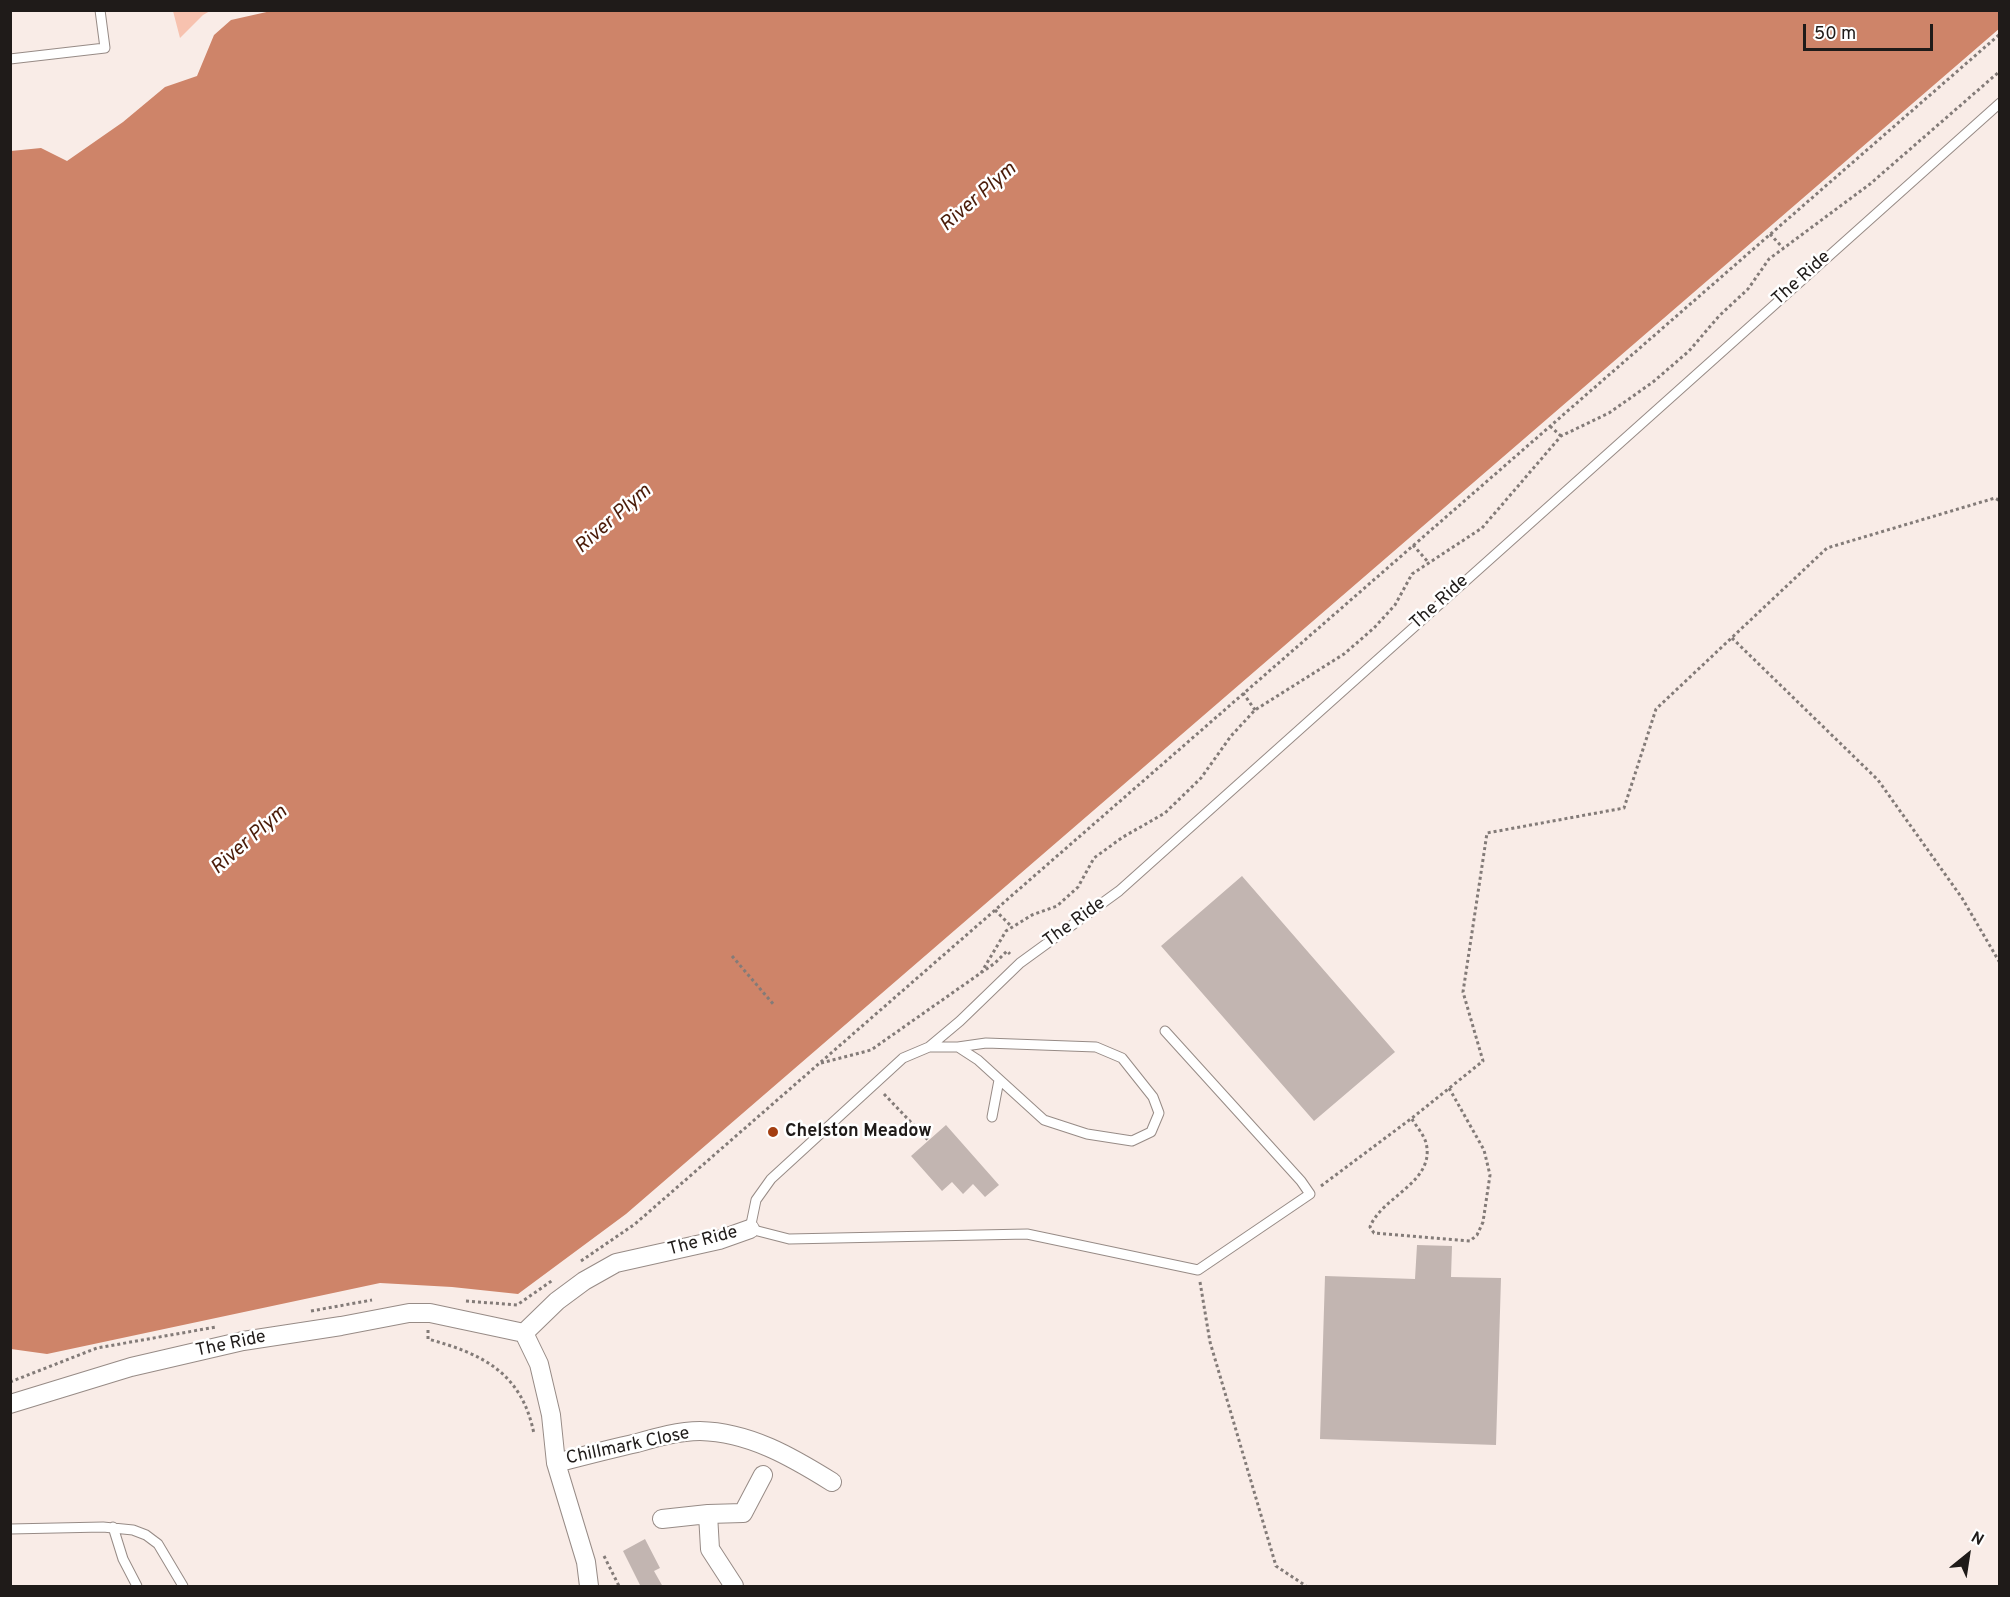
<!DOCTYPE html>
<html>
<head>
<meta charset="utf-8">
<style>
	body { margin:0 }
	#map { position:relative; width:2010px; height:1597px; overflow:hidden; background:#f9ece7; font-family:Overpass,sans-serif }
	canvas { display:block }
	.frame { position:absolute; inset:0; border:12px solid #1f1b19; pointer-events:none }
	.north { position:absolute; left:1938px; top:1525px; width:60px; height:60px; -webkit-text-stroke:4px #fff; paint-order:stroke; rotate:30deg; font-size:16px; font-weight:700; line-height:24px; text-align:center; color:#1f1b19 }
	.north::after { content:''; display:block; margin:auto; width:21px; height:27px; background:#1f1b19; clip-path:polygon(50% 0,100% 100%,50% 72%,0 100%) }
	.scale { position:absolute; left:1803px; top:24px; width:130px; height:27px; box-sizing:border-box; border:3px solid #1f1b19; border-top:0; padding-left:8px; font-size:18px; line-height:21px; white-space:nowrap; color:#1f1b19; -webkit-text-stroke:4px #fff; paint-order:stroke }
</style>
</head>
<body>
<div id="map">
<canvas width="2010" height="1597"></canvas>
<div class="frame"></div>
<div class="north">N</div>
<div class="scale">50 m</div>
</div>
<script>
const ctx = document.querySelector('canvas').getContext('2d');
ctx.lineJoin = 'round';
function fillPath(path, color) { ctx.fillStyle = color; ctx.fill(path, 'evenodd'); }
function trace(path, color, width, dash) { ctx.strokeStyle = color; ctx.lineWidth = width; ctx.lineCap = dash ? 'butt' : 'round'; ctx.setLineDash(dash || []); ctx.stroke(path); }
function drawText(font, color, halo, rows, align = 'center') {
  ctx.font = font + ' Overpass,sans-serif'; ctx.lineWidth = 5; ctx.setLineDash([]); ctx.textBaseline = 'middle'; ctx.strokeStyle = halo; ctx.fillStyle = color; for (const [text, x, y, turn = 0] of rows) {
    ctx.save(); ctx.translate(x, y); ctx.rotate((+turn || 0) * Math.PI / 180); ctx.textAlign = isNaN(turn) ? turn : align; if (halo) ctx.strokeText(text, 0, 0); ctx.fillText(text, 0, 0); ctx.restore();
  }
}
fillPath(new Path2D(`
	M173,11V10L210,11L203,15L180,38Z`), '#f7c2af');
fillPath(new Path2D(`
	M271,11L1999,10L2000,28L626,1214L518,1294L452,1287L380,1283L47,1354L11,1349V151L41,148L67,161L123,122L165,87L197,76L214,35L231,20Z`), '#ce8469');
fillPath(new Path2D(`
	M1242,876L1395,1052L1314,1121L1161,946Z
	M946,1125L999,1185L985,1197L973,1184L963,1194L952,1182L942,1191L911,1156Z
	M1417,1245L1452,1246L1451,1277L1501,1278L1496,1445L1320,1439L1325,1276L1415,1279Z
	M645,1539L660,1568L654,1571L663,1587H641L623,1551Z`), '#c2b5b1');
const service = new Path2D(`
	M10,59L105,48L100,10
	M1165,1031L1301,1181L1310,1194L1198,1270L1027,1234L789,1239L750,1229L756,1200L771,1179L903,1058L929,1047L960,1021L1020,963L1119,891L2000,103
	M929,1047H958L986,1043L1096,1047L1122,1058L1153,1097L1159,1113L1151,1132L1132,1141L1087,1134L1044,1120L978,1060L958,1047
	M992,1117L999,1080
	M113,1527L123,1559L137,1586
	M10,1529L103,1527L133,1530L146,1535L158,1544L183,1586`);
const minor = new Path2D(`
	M524,1333L539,1364L551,1415L556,1463L586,1562L589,1586
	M524,1333L557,1301L584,1281L616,1263L719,1240L750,1229
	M10,1404L131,1367L243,1341L341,1326L409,1313H430L524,1333
	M556,1463C583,1456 610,1449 637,1443C658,1437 679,1431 700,1431C749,1432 792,1457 832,1482
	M708,1514L743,1513L763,1475
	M662,1519L708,1514L710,1549L734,1586`);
trace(service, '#978b86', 11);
trace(minor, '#978b86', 20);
trace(new Path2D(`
	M1770,234L1783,248
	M1550,426L1561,436
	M1413,545L1429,563
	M1732,638L1878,780L1962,898L2000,963
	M1243,693L1255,710
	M995,910L1012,927
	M732,956L774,1005
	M981,973L1006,931L1032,915L1057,906L1078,887L1094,858L1123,837L1165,813L1201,778L1231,736L1255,710L1344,654L1374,628L1395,605L1412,574L1482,528L1561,436L1609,413L1653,382L1689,351L1719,316L1748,289L1769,259L1870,184L2000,71
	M821,1063L871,1050L995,963L1007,951L1010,954
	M884,1094L928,1140
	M1412,1119C1416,1126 1424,1135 1426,1143C1436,1182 1381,1197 1370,1227L1374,1233L1470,1241L1477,1235L1483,1222L1490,1175L1484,1150L1449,1088
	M1321,1186L1412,1118L1483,1061L1463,992L1487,833L1624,808L1656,709L1827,548L1995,498L2000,501
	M581,1261L635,1224L2000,34
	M1200,1282L1210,1342L1276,1566L1306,1586
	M466,1301L517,1305L553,1280
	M311,1311L372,1300
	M428,1330V1339C483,1354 522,1373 534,1434
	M10,1382L97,1348L216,1327
	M604,1556L619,1586`), '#837b78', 3, [3, 3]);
trace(service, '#fff', 9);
trace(minor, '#fff', 18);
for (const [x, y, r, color] of [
	[773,1132,6,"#a43f12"]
]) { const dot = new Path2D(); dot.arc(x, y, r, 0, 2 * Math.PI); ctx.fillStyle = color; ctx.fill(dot); trace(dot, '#fff', 2); }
drawText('18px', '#1f1b19', '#fff', [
	["The Ride",1802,279,-42],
	["The Ride",1440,603,-42],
	["The Ride",1075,923,-36],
	["The Ride",703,1242,-15],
	["The Ride",231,1345,-12],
	["Chillmark Close",628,1447,-12]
]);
drawText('bold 18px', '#1f1b19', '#fff', [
	["Chelston Meadow",785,1132]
], 'left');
drawText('italic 20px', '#4a1b08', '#fff', [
	["River Plym",979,198,-41],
	["River Plym",614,520,-41],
	["River Plym",250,841,-41]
]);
</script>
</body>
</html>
